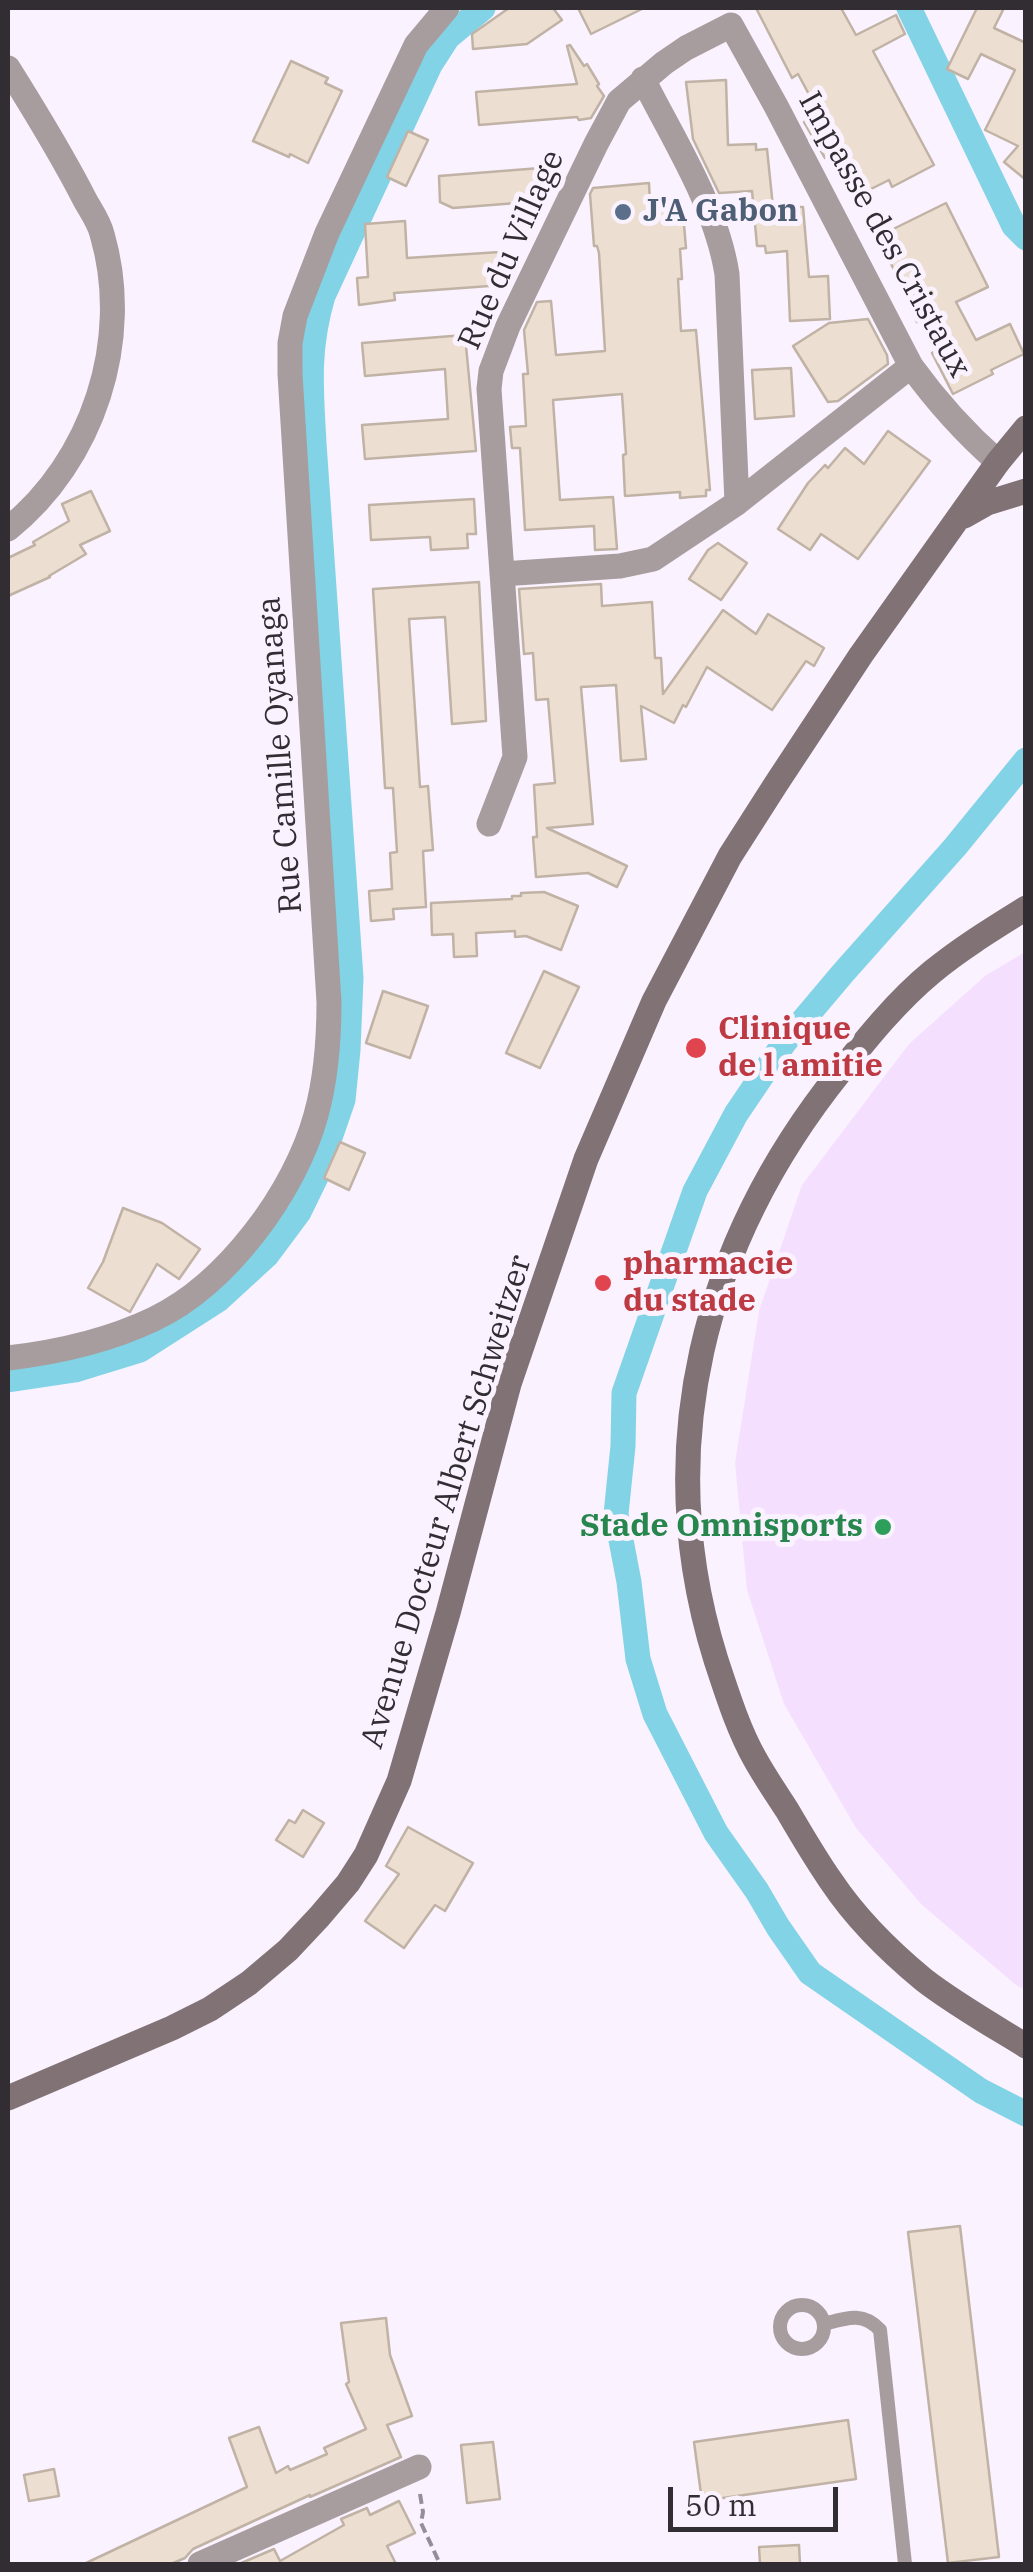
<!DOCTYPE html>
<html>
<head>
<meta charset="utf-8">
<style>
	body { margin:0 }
	#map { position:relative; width:1033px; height:2572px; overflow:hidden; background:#fbf2ff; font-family:"IBM Plex Serif",serif }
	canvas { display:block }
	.frame { position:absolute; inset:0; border:10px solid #312d33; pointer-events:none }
	.scale { position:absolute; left:668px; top:2487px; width:170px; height:45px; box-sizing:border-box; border:5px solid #312d33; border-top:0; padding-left:12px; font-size:30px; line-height:35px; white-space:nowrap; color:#312d33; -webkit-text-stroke:8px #fbf2ff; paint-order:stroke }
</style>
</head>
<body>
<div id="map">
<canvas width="1033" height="2572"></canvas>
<div class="frame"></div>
<div class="scale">50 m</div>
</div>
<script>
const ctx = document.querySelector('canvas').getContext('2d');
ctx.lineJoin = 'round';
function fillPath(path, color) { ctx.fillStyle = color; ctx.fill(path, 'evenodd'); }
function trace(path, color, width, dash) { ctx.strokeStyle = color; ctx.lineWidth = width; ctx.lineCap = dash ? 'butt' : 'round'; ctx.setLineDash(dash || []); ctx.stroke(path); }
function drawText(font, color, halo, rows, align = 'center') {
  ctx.font = font + ' "IBM Plex Serif",serif'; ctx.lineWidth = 10; ctx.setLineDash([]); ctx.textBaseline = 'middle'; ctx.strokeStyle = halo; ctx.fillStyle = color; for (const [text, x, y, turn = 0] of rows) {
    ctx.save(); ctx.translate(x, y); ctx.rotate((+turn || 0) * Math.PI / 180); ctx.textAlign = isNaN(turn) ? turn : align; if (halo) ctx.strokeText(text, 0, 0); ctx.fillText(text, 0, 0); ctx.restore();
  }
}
fillPath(new Path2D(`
	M1025,952V1990L1016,1985L922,1905L856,1828L784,1704L747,1590L735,1463L759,1311L802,1185L909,1044L985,976Z`), '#f5dffe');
trace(new Path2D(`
	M909,8L1014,226L1026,238
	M1026,760L955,847L843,973L784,1043L736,1114L695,1191L624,1393L623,1446L616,1514L629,1582L638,1659L655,1714L716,1833L757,1891L778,1927L810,1973L981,2091L1026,2114
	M8,1380L75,1370L140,1350L218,1300L267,1255L299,1212L317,1175L343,1100L348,1050L351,978L314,443C311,388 307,350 323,296L430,65L448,37L483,8`), '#82d3e6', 25);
const building = new Path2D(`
	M509,8H553L562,20L527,44L473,49L472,34Z
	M578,8H644L591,34Z
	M756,8H841L856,35L896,15L905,34L873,51L934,165L892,187L889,180L855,197L833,154L825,158L804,122L819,113L798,74L792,78Z
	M977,8H1004L994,28L1026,43V180L1004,162L1018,146L985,130L1015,70L981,54L968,79L947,69Z
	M570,45L584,66L587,64L599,84L597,86L604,96L591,118L579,120L577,117L479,125L476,92L577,84L567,46Z
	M291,61L328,78L325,83L342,91L308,163L290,154L289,157L253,141Z
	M726,80L728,145L756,144V150L767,149L773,207H803L809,277L828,276L830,319L790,321L787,251L766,253L765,246H757L752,191L719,193L693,139L686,82Z
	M408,131L428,140L406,186L387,177Z
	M540,168L542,201L453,208L440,202L439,176Z
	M649,183L650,203L682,201L686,248L680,249L682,279H678L681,331L696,330L710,490H706V496L690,497L680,498V492L625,496L623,455L626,454L622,394L553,400L560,500L613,497L617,549L595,550L594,526L525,530L520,448H512L510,427L526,426L523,374H528L524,330L537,302L551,301L556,355L605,351L599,253L597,246H594L590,194L593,188Z
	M946,203L988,287L956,302L976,340L1010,324L1024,354L991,370L993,374L953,394L932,353L951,344L935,313L917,322L902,291L904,289L877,237Z
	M405,221L407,258L500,252L503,285L394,293L395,300L359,305L357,278L368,277L365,224Z
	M868,319L887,355L888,364L838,401L828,402L793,346L829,323Z
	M465,335L476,451L365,459L362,425L448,419L445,369L365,376L362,343Z
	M791,368L794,416L755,419L752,370Z
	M888,431L930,461L858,559L821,534L810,550L778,529L808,483L825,465L828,468L845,448L864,464Z
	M91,491L110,531L80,545L86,554L49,576L50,577L8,596V558L35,545L33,542L69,521L62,504Z
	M474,499L476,534H467L468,548L431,550L430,537L371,540L369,505Z
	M718,543L747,563L721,600L689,579L708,550Z
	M479,582L486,721L452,724L445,617L409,619L420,787L428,786L433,850L423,851L426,907L393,909L394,919L371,921L369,891L392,889L390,853L397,852L393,788H385L373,589Z
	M601,584L602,606L652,602L655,658H661L663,694L723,610L756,634L768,614L824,648L814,666L806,661L772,710L707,667L686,707L683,705L674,723L641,706L646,759L621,761L616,685L581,687L593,824L547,828L627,866L617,887L588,873L536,877L533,837H537L534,785L555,783L548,699L536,700L533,653L524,654L519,589Z
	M544,892L578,906L561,950L526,936L515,937V931L476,933L477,956L454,957L453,934L432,935L431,903L512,899V896H521V893Z
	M544,971L579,987L540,1068L506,1053Z
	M383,991L428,1006L410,1058L366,1043Z
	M340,1142L365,1153L349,1190L324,1178Z
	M123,1208L162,1223L200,1249L179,1279L157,1264L130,1312L88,1288L103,1262Z
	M303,1810L324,1823L303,1857L276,1840L289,1820L295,1823Z
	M408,1827L473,1863L445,1911L435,1905L404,1948L365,1921L399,1874L386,1866Z
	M960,2226L999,2557L948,2563L908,2232Z
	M386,2318L390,2355L412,2416L387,2425L401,2457L310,2497V2495L193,2549L185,2558L171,2564H84L247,2487L229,2438L259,2427L276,2473L288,2466L290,2470L327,2454L324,2448L366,2429L346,2384L349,2382L341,2323Z
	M848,2420L856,2479L702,2501L694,2442Z
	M493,2442L500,2499L467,2503L461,2445Z
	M54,2469L59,2496L29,2501L24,2475Z
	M399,2501L415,2533L387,2546L396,2564H239L274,2549L280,2561L344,2525L341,2519L367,2508L370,2515Z
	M799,2545L800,2564H760L759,2547Z`);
fillPath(building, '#ecded0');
trace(building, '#c0b3a5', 2.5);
trace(new Path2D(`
	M420,2494L423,2512L421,2523L440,2564`), '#958e98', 4, [10, 5]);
trace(new Path2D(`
	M780 2327a22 22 0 1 1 44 0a22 22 0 1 1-44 0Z
	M824,2324C846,2318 863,2311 880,2330L905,2564`), '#a79d9e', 14);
trace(new Path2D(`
	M8,68C35,111 62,155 85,200C91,211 99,222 102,234C133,340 93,461 8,529
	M643,79C674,141 716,205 727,274L737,503
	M502,574L620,566L653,559L737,503L911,366
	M489,824L515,757L489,389L491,371L508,326L596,144L619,101L664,63L686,48L731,25L776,106L911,366C937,402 965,433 998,462
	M8,1358C59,1352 108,1341 154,1319C227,1284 295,1192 316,1115C326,1079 329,1039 329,1002L290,374V343L295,316L327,233L416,45L447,8
	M200,2564L419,2467`), '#a79d9e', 25);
trace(new Path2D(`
	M964,516L987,503L1026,491
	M1026,908C994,928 961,948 932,972C897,1001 868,1037 840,1072C703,1243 650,1449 716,1660C727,1693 738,1729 755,1759C765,1777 776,1793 787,1810C801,1834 815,1858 831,1881C855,1917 890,1952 924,1980C955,2004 992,2025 1026,2046
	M8,2098L172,2028L210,2009L249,1983L288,1950L319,1917L348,1883L366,1855L399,1781L448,1613L509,1384L586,1159L654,1001L730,856L776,784L861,655L998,462L1026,428`), '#817375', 25);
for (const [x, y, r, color] of [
	[623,212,10,"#5c6f8a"],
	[696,1048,12,"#e0444e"],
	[603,1283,10,"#e0444e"],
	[883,1527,10,"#2e9e5b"]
]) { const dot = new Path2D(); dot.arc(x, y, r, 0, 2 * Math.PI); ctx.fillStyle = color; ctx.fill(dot); trace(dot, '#fbf2ff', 4); }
drawText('bold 32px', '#4e5e75', '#fbf2ff', [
	["J'A Gabon",643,212]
], 'left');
drawText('32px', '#312d33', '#fbf2ff', [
	["Impasse des Cristaux",884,235,61],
	["Rue du Village",512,250,-66],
	["Rue Camille Oyanaga",281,755,-94],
	["Avenue Docteur Albert Schweitzer",447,1502,-73]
]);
drawText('bold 32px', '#be3a42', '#fbf2ff', [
	["Clinique",718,1030],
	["de l amitie",718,1067],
	["pharmacie",623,1265],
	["du stade",623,1302]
], 'left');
drawText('bold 32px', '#27864d', '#fbf2ff', [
	["Stade Omnisports",863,1527]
], 'right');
</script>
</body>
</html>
